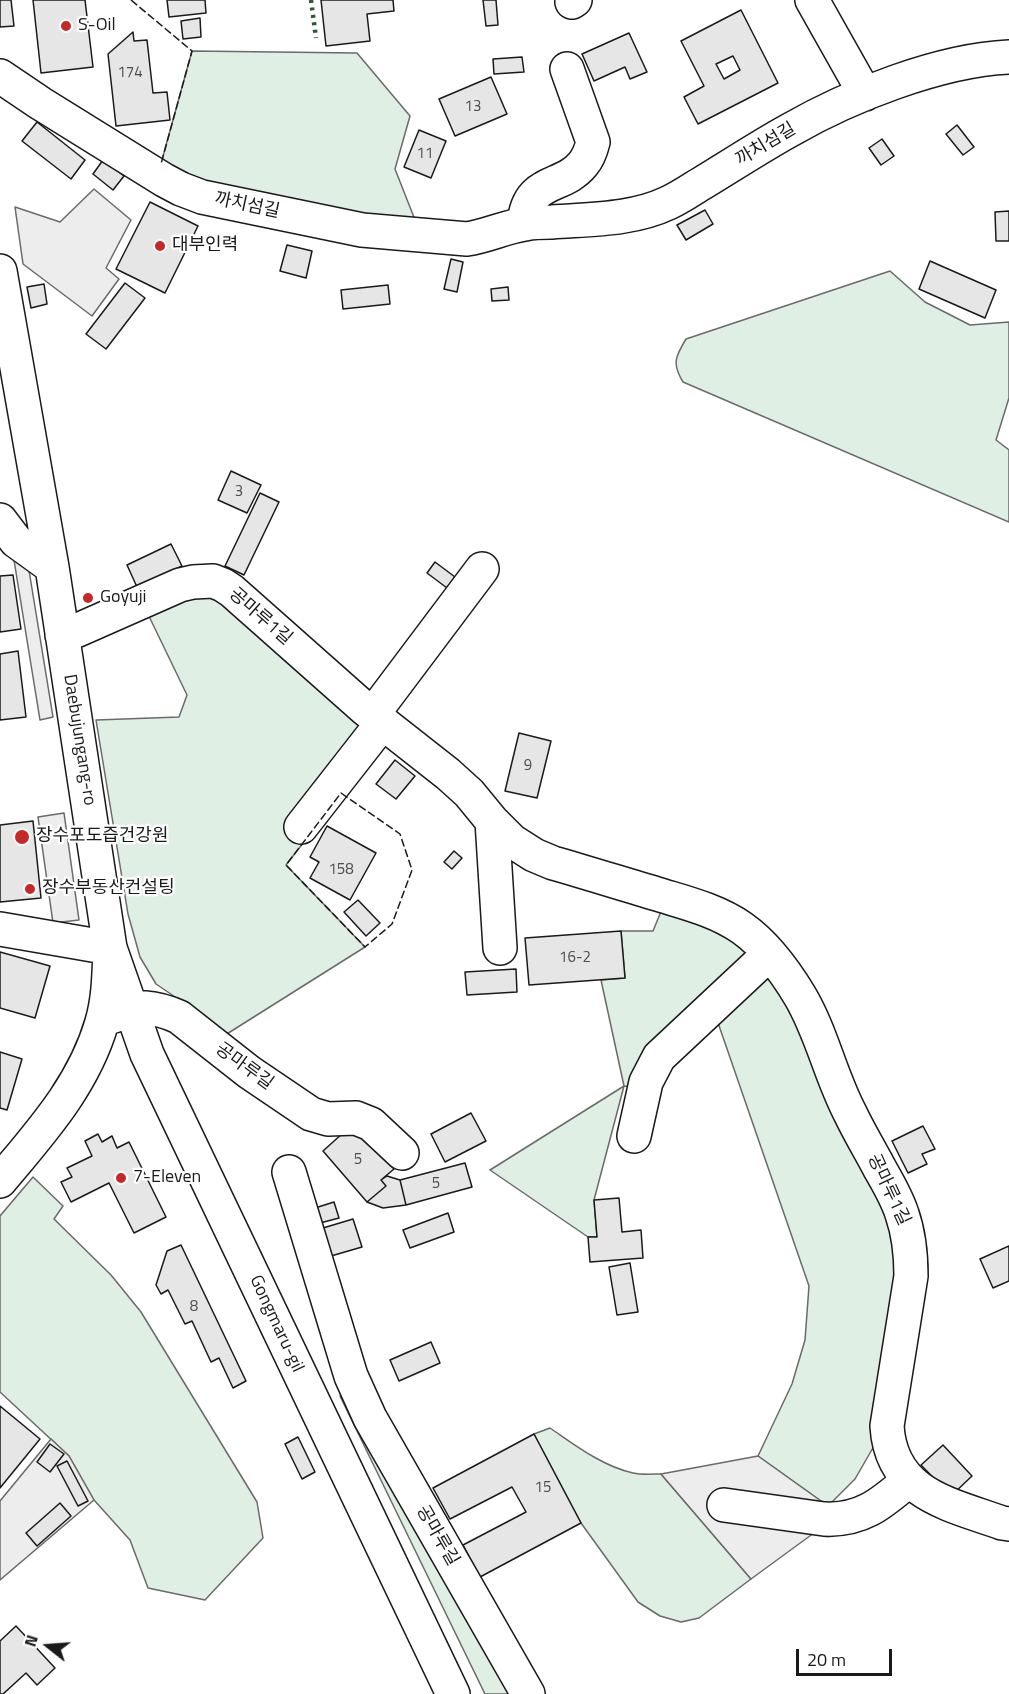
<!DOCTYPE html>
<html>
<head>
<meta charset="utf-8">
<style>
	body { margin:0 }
	#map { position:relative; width:1009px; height:1694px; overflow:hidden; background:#fff; font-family:"Titillium Web",sans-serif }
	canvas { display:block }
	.north { position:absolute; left:18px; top:1616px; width:60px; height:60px; -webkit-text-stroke:4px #fff; paint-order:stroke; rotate:287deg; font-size:16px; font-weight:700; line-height:24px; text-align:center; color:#1a1a1a }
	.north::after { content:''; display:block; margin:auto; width:21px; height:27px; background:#1a1a1a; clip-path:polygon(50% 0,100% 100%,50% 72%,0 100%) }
	.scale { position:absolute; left:796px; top:1649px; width:96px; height:27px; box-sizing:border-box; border:3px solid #1a1a1a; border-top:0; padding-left:8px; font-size:18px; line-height:21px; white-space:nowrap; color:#1a1a1a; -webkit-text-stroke:4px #fff; paint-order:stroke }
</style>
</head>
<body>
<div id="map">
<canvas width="1009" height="1694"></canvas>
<div class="north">N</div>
<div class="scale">20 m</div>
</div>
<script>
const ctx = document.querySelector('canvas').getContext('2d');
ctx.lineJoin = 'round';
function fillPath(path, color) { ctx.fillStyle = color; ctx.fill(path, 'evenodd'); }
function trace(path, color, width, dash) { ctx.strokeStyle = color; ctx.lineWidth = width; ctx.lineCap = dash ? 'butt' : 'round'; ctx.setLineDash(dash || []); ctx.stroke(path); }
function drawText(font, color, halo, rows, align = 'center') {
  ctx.font = font + ' "Titillium Web","Noto Sans KR",sans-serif'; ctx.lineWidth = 4.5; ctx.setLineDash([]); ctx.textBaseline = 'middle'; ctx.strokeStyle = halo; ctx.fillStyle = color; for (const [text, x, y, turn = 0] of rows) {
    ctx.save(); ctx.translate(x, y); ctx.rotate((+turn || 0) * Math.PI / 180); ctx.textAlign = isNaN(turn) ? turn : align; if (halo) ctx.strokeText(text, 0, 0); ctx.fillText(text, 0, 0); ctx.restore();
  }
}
const green = new Path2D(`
	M192,51L357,53L410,116L395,169L417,225L224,194L160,167Z
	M890,271L925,302L970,325L1009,322V398L996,440L1009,450V522L683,382C672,364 675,357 686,339Z
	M205,588L365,722L307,838L286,865L365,947L222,1037L187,1005L156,984L140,957L128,914L96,720L179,717L187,695L145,608Z
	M664,904L714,922L751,953L634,1087L624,1086L594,1200L597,1237H588L490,1170L624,1086L601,980L625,978L621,931H653Z
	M775,970L886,1191L905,1268L874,1446L855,1479L828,1506L758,1456L792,1384L805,1340L809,1286L716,1017Z
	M33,1177L63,1206L54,1219L111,1275L141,1312L257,1502L263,1538L205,1600L148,1588L130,1540L94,1500L69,1456L0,1392V1216Z
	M348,1391L514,1694H485L340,1396Z
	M550,1428C575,1445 602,1466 633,1473C642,1475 652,1474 661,1474L751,1579L699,1618L681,1622L660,1616L638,1602L581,1523L534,1434Z`);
fillPath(green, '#e0efe3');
trace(green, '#6a6a6a', 1.5);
const parking = new Path2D(`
	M94,189L131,220L106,268L119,279L92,316L23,264L15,207L60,222Z
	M26,552L53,717L40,720L13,554Z
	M64,813L79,920L53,923L38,817Z
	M51,1439L69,1456L94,1500L0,1580V1501Z
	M758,1456L828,1506L818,1530L751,1579L661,1474Z`);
fillPath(parking, '#ededed');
trace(parking, '#6a6a6a', 1.5);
const building = new Path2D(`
	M0,0H11L14,26L0,27Z
	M33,0H85L93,67L41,73Z
	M167,0H205L206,13L169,17Z
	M321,0H393L394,11L367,14L370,41L326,46Z
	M483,0H496L498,25L486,26Z
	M741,10L778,83L698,124L684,97L704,86L681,41ZM733,56L740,70L724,79L716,64Z
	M200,18L201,37L183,39L181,21Z
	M133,32L134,41L147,40L153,93L167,92L170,120L116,126L108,54Z
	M629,33L647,72L630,79L625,67L594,81L582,54Z
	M522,57L524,72L494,74L493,59Z
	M491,77L507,114L455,136L439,99Z
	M37,122L85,160L71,179L22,141Z
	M957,125L974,147L963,155L946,134Z
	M419,130L446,141L431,178L404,167Z
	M882,139L894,156L881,165L869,148Z
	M103,160L124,176L113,190L93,174Z
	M150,202L198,226L165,293L116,269Z
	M705,210L713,224L686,240L677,225Z
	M1009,211V241H996L995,212Z
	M287,245L312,251L306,278L280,271Z
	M451,259L463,262L457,292L444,289Z
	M930,261L996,290L985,318L919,289Z
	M125,283L145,298L106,349L86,334Z
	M44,284L47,304L31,308L27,287Z
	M388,285L390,304L343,309L341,290Z
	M508,287L509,300L492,301L491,289Z
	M231,471L261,485L247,513L218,500Z
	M260,493L279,502L244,575L225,566Z
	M171,544L182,566L137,587L127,565Z
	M435,562L455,577L447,588L427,573Z
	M13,575L21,629L0,632V576Z
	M18,651L26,717L0,720V654Z
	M519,733L551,741L537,798L505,791Z
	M395,760L415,776L396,799L376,784Z
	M33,821L41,898L0,902V825Z
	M327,826L376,853L350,900L310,878L319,862L310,857Z
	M454,851L462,858L452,869L444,862Z
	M358,900L380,923L366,936L344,912Z
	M621,931L625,978L529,985L525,938Z
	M0,952L50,966L35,1018L0,1008Z
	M516,969L517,992L467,995L465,972Z
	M0,1052L22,1059L7,1110L0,1108Z
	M471,1113L486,1141L445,1162L431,1134Z
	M354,1123L394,1169L381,1180L386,1186L367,1202L323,1151Z
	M923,1126L935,1149L922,1154L927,1164L908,1173L892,1141Z
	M98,1134L102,1142L112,1136L117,1148L129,1142L166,1217L134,1233L109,1183L71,1202L61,1182L72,1177L67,1168L92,1156L85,1141Z
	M465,1163L472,1187L406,1205L400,1180Z
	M387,1176L400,1180L406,1205L383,1208L367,1202L386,1186L381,1180Z
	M619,1198L622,1232L641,1230L643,1258L590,1262L588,1237H597L594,1200Z
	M334,1202L339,1218L320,1223L315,1208Z
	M448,1213L454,1232L410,1248L403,1230Z
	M353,1219L362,1247L331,1256L323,1228Z
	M181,1245L246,1381L233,1388L219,1358L211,1362L192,1321L185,1324L168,1290L161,1294L156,1285L167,1251Z
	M1009,1246V1281L993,1288L980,1259Z
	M630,1263L638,1312L617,1315L609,1267Z
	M431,1342L440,1363L399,1381L390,1360Z
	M0,1406L40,1439L0,1488Z
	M534,1434L581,1523L480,1577L463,1545L526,1512L512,1487L450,1519L433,1488Z
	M298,1437L315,1472L302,1479L285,1444Z
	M50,1444L64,1454L50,1472L37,1462Z
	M943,1445L972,1476L951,1496L921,1465Z
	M67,1461L88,1501L78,1506L57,1466Z
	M60,1503L71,1516L37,1546L26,1533Z
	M16,1626L55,1668L37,1685L26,1673L3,1694H0V1641Z`);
fillPath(building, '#e6e6e6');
trace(building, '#1a1a1a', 1.5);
const minor = new Path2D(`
	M812,0L865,94
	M572,2L575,0
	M0,76L40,103L164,180L181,189L202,197L362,230L467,239C487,236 505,227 525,224C533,222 543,222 552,222C591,219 632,220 668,203C681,197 692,189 704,182C732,165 761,146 790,130C849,96 940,60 1009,57
	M524,224C528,177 562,190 583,164C588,158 591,150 593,142L567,69
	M0,271L52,567L110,948C109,973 109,998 102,1022C84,1085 41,1132 0,1181
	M0,520L16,541L52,567
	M62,635L78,630L180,585L193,582L213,581L223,585L232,591L364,708L448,774L469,793L492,821L512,841L534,855L553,863C588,873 623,884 657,894C686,903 716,910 742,928C766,945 785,971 800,996C822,1033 830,1075 850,1113C859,1132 870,1150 880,1169C888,1183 897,1198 902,1214C909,1234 911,1255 911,1276L887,1426C891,1494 949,1504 1002,1523L1009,1524
	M373,714L482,569
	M492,821L500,948
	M301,827L383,722
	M0,929L110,948L147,1054L453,1694
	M114,1016C132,1002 159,1008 179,1017L249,1072L311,1114L328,1119L356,1118L371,1124L402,1153
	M634,1136L646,1082L659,1057L769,954
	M289,1172L351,1376L370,1418L528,1694
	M724,1505L824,1519C862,1521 882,1503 909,1480`);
trace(minor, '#1a1a1a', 36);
trace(minor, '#fff', 33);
trace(new Path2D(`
	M311,0L316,38`), '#2b5a34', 4.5, [3, 4.5]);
trace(new Path2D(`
	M131,0L192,51L161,164
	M341,793L400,834L412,870L392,924L365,947L286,865Z`), '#1a1a1a', 1.5, [8, 3]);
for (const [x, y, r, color] of [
	[66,26,6,"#c62828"],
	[160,246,6,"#c62828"],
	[88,598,6,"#c62828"],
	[22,837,8,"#c62828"],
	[30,889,6,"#c62828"],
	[121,1178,6,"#c62828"]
]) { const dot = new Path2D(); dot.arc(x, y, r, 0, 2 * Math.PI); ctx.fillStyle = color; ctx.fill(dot); trace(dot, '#fff', 2); }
drawText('15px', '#4d4d4d', null, [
	["174",130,73],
	["13",473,107],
	["11",425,154],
	["3",239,492],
	["9",528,766],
	["158",341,870],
	["16-2",575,958],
	["5",358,1160],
	["5",436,1184],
	["8",194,1307],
	["15",543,1488]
]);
drawText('18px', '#1a1a1a', '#fff', [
	["S-Oil",78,26],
	["대부인력",172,246],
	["Goyuji",100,598],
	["장수포도즙건강원",36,837],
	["장수부동산컨설팅",42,889],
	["7-Eleven",133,1178]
], 'left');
drawText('18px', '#1a1a1a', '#fff', [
	["까치섬길",766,145,-31],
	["까치섬길",247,206,12],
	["공마루1길",260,617,41],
	["Daebujungang-ro",79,740,81],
	["공마루길",244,1067,36],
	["공마루1길",888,1190,65],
	["Gongmaru-gil",276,1324,65],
	["공마루길",437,1536,60]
]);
</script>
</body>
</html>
